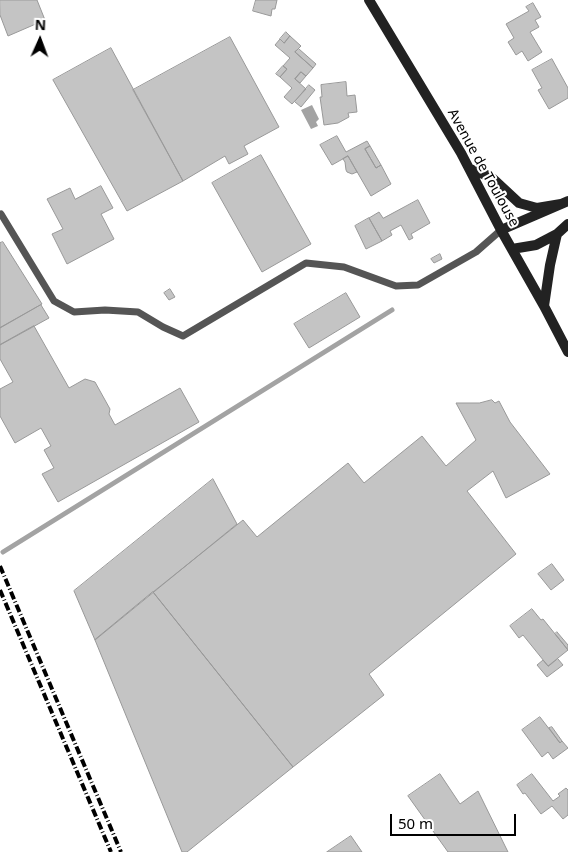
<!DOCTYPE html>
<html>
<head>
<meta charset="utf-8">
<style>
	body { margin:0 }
	#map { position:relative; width:568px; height:852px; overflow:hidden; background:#fff; font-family:"Noto Sans",sans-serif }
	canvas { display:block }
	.north { position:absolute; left:15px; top:15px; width:50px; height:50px; -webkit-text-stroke:4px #fff; paint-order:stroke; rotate:2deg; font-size:14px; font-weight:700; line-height:20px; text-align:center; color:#000 }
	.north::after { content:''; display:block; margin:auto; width:18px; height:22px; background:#000; clip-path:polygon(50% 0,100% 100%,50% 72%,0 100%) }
	.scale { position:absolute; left:390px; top:814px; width:126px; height:22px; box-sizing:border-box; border:2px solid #000; border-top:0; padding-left:6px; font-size:15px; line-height:18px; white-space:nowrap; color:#000; -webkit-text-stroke:4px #fff; paint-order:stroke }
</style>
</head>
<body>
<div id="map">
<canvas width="568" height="852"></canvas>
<div class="north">N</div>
<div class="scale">50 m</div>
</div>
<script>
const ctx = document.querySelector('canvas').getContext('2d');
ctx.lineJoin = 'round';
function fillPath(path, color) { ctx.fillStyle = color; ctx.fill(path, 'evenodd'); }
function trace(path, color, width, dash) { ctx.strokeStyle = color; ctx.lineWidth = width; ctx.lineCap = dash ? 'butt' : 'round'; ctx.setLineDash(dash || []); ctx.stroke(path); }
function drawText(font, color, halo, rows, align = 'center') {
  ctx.font = font + ' "Noto Sans",sans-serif'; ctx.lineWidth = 4; ctx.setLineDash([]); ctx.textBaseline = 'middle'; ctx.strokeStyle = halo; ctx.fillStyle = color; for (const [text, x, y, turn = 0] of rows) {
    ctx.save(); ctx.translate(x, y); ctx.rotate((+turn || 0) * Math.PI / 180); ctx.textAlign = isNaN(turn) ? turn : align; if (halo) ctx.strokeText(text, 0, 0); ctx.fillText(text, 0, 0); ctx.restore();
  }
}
fillPath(new Path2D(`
	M312,105L319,119L316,122L318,126L311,129L301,110Z`), '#a3a3a3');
trace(new Path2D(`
	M3,552L392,310`), '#a3a3a3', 5);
const building = new Path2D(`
	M0,0H37L45,20L8,36L0,15Z
	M256,0H277L275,9H272L271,16L253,11Z
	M533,3L541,17L535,20L539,27L530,32L542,52L528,61L522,51L516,55L508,42L514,38L506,24L529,11L526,7Z
	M286,32L290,36L284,43L280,39Z
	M290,36L301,46L295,52L313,68L306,76L301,72L295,79L306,89L292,104L284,97L292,88L280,77L287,69L283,66L290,58L275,45L280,39L284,43Z
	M230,37L279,127L244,146L248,154L229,164L225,156L183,181L133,90Z
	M111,48L183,181L127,211L53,80Z
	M299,49L316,64L313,68L295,52Z
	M552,59L568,88V98L549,109L538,90L542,88L532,70Z
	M283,66L287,69L280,77L276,74Z
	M301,72L306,76L300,83L295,79Z
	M346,82L347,96L355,95L357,112L348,113L349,117L338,123L324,125L320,97H322L321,85Z
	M309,85L315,90L301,107L295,102Z
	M337,136L346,152L367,141L370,146L365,149L376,168L381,165L391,184L371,196L348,156L332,165L320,145Z
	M370,146L381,165L376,168L365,149Z
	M261,155L311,244L262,272L212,183Z
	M348,156L357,172L352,174L347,172L346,170L345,162L343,159Z
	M101,186L113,208L101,214L114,239L67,264L52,234L63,229L47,199L70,188L75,199Z
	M418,200L430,223L411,234L413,238L409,240L401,225L390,231L392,235L382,241L369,218L379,212L383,218Z
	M369,218L382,241L366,249L355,226Z
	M3,242L42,304L0,328V243Z
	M440,254L442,259L434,263L431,259Z
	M170,289L175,297L169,300L164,293Z
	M346,293L360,317L309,348L294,324Z
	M41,305L49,318L0,345V328Z
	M34,326L69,388L85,379L95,382L110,409L109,414L115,425L180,388L199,422L58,502L42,474L54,468L44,450L51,446L41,428L15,443L0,416V389L13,382L0,359V345Z
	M492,400L495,403L499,401L510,422L550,474L506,498L493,471L467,491L516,554L369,674L384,695L293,767L153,592L243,520L257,537L348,463L364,483L422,436L446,466L476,440L456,403H479Z
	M213,479L237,524L95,640L74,591Z
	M552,564L564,580L551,590L538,574Z
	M153,592L293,767L187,852H182L95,640Z
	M532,609L541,620L543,619L568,650L548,666L523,635L519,638L510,626Z
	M557,632L568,645V650L555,634Z
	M558,659L563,665L547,677L537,665L543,660L548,666Z
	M540,717L560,743L562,741L568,748L553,759L548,752L542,757L522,730Z
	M552,727L562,741L560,743L549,728Z
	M440,774L460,804L478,791L508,852H448L408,796Z
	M532,774L553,801L560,796L558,794L566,788L568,790V815L563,819L552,806L541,814L525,793L523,794L517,785Z
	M351,836L362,852H327Z`);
fillPath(building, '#c4c4c4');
trace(building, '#999', 1);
trace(new Path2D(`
	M1,214L54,301L74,312L105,310L138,312L163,327L183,336L306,263L344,267L396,286L418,285L476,252L501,230`), '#555', 7);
trace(new Path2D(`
	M369,0L461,153L501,230L544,306L568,352
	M470,169L491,177L519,203L537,208L561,204
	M501,230L568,201
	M512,249L536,245L557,234L568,224
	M544,306L550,265L557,234`), '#222', 10);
trace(new Path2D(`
	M0,566L121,852
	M0,590L111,852`), '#000', 4, [8, 2.5, 1, 2.5]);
drawText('14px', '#000', '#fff', [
	["Avenue de Toulouse",483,168,61]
]);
</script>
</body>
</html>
